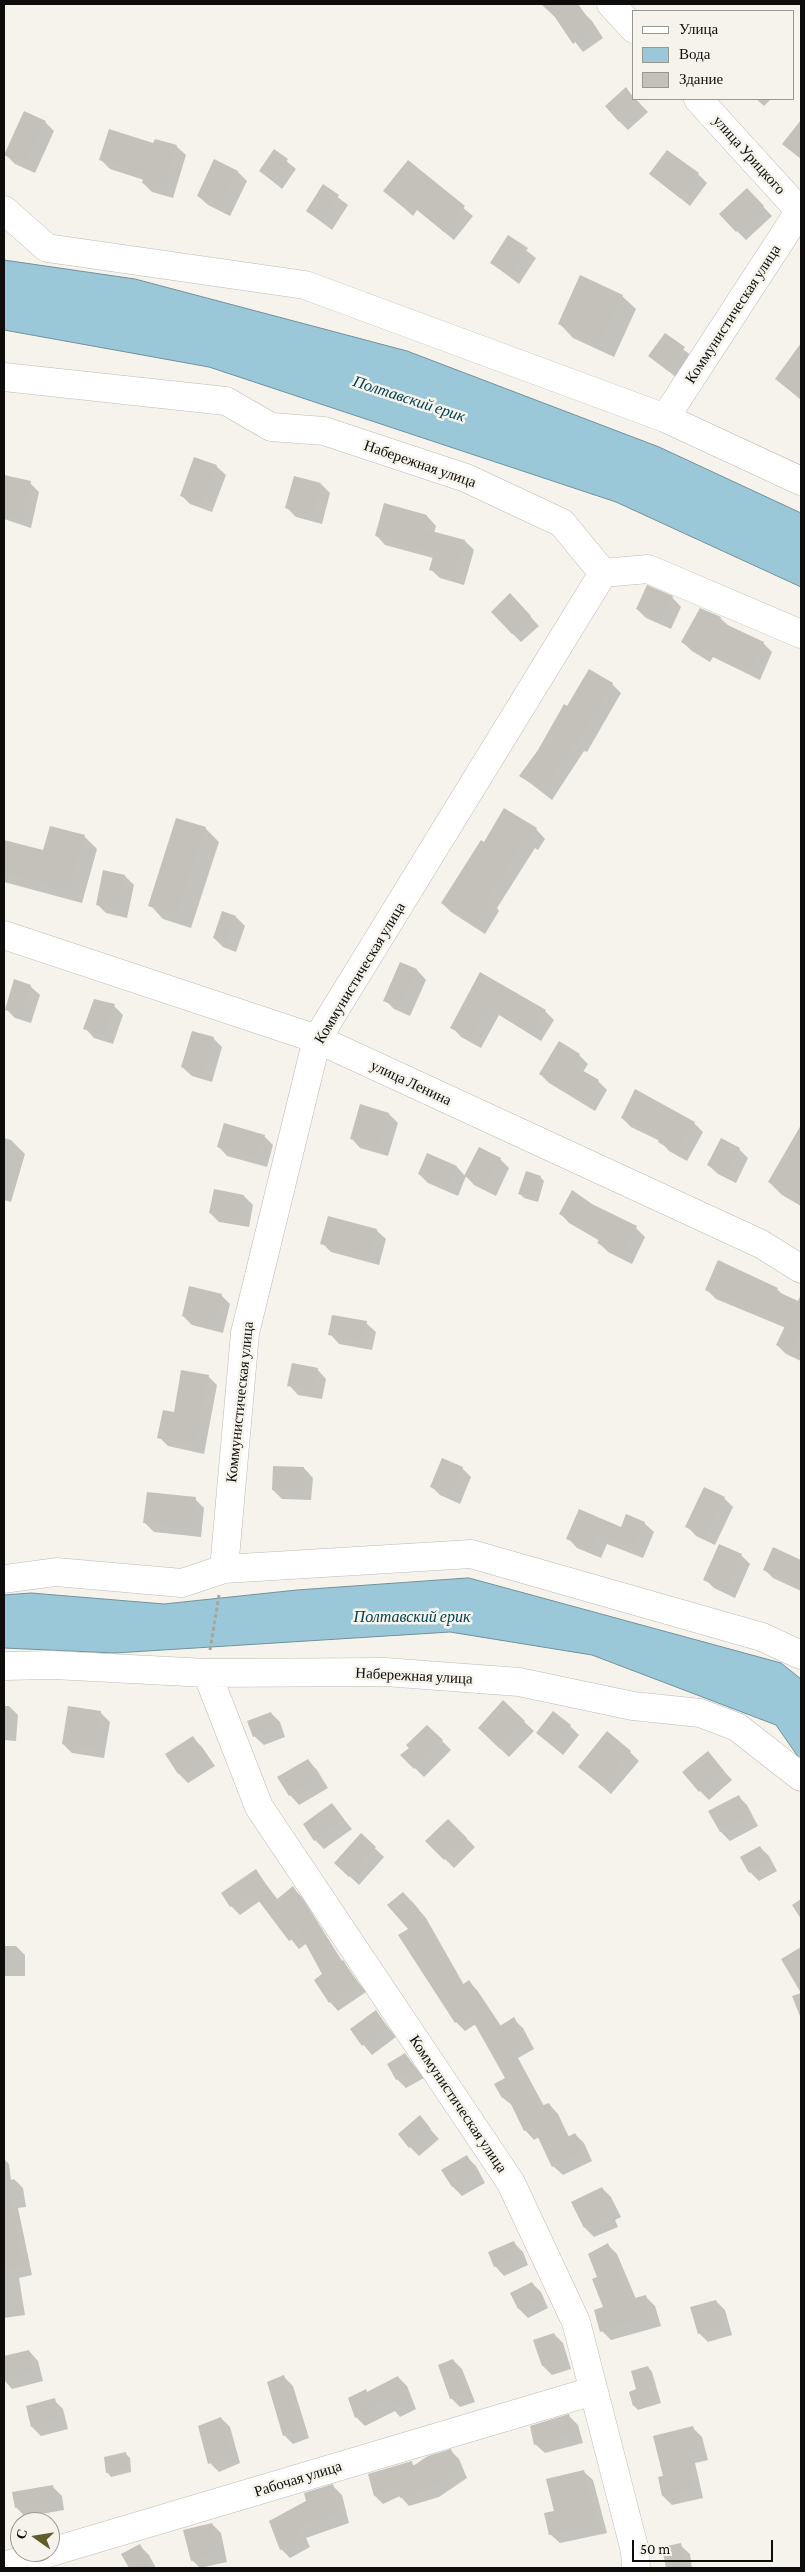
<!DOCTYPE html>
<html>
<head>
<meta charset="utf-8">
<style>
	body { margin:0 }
	#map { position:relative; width:805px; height:2572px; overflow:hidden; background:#f5f3ec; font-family:"Crimson Pro",serif }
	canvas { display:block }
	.frame { position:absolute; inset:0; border:5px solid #0e0d0b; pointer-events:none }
	.legend { position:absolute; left:632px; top:10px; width:162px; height:90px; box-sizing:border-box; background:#f5f3ec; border:1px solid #999792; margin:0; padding:6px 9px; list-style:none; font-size:15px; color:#0e0d0b }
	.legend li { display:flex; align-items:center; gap:10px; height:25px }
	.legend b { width:25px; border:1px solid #999792 }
	.north { position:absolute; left:10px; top:2512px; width:50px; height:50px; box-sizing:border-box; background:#f5f3ec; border:1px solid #999792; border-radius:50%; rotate:283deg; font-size:14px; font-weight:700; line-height:20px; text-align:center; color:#0e0d0b }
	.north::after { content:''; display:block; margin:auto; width:18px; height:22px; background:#5f5d2a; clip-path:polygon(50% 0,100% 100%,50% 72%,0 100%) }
	.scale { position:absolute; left:632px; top:2540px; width:141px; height:22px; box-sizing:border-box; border:2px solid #0e0d0b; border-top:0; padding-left:6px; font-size:15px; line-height:18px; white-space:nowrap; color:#0e0d0b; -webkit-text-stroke:4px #f5f3ec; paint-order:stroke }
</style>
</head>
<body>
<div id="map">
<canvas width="805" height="2572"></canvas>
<div class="frame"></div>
<ul class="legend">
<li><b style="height:6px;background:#fff"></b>Улица</li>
<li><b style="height:14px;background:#9bc8d9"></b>Вода</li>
<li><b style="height:14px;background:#c3c1ba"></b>Здание</li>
</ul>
<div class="north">С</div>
<div class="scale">50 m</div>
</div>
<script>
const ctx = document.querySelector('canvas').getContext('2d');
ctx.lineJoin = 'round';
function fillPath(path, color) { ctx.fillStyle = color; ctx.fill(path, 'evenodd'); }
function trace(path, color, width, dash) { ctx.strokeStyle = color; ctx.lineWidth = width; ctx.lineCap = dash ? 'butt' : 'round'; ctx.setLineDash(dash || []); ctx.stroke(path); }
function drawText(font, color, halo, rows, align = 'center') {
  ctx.font = font + ' "Crimson Pro",serif'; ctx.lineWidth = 5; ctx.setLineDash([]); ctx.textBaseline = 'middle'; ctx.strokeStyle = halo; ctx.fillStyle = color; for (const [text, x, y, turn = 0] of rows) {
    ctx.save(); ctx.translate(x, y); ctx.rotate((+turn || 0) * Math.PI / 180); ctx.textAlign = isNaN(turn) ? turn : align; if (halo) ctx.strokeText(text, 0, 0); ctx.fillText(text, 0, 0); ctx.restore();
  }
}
const water = new Path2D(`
	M4,260L135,279L407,351L659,447L801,513V587L616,502L209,367L4,330Z
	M469,1578L781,1663L801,1679V1761L776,1725L592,1655L450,1632L115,1653L4,1648V1595L31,1593L164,1604L297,1590Z`);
fillPath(water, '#9bc8d9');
trace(water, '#71909b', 1);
fillPath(new Path2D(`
	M541,4H572L580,14L583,12L592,21L603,38L583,52L558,20Z
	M626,89L648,112L628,130L619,121Z
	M756,99H771L764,106Z
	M45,122L54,131L35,173L15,164L6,155Z
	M154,145L176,146L186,155L173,198L152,192L143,183L144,180L110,169L101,160Z
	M274,151L296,169L282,189L260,171Z
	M408,162L473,216L454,240L417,210L413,216L385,191Z
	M238,172L247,181L230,216L208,205L198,196Z
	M650,174H698L707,183L690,206Z
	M323,186L348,205L332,230L307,211Z
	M756,199L772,216L746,240L737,231Z
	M509,237L536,258L519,284L491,263Z
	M622,296L636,309L614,357L573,338L560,324Z
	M665,335L693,357L678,379L650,356Z
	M799,348L801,350V400L776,379Z
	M216,466L226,475L212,512L190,504L181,495Z
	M5,477L30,483L39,492L31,528L4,519Z
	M321,484L330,493L322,524L296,517L287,508Z
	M385,504L427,516L436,526L434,533L465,541L474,550L464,585L440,578L430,569L433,558L385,545L376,535Z
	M672,597L681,607L671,629L646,618L637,609Z
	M519,604L539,626L521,642L512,633Z
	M720,618L730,627L763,643L772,652L760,680L713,657L710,662L692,651L682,642Z
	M612,684L621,693L587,752L584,751L552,800L521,776Z
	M205,828L219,842L191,928L163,919L150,905Z
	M536,829L545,839L538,850L535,848L497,908L499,911L485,934L451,912L442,903L484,844Z
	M85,837L97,849L82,903L4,882V842L44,851Z
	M125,876L134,885L127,918L106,913L97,904Z
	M236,917L245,926L236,952L223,947L214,938Z
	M400,963L417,970L426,980L410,1016L394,1009L385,1000Z
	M481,974L545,1011L554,1020L541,1041L499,1015L481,1048L461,1037L452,1027Z
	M30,986L40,995L31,1023L15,1018L6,1009Z
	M114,1006L123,1015L113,1044L94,1038L85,1028Z
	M213,1038L222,1047L212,1082L192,1076L182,1067Z
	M579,1055L588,1064L583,1072L598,1081L607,1090L595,1111L549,1083L540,1074Z
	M361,1106L389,1114L398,1123L388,1156L360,1148L351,1138Z
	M622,1118L694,1123L703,1132L687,1161L669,1151L660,1141L631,1127Z
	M264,1136L273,1145L267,1167L227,1156L218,1146Z
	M4,1138L11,1140L25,1154L11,1202L4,1200Z
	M794,1141L801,1145V1206L782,1195L769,1182Z
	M479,1148L500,1159L509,1168L496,1196L474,1185L466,1176L458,1196L428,1183L419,1174L428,1155L457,1167L465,1176Z
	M739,1149L748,1158L736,1183L718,1174L708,1165Z
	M540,1177L544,1181L538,1202L524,1198L520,1194Z
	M244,1196L253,1205L249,1227L219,1222L210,1213Z
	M591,1205L636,1228L645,1237L632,1264L608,1252L599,1243L600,1241L569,1223L560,1213Z
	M376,1230L386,1239L379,1265L331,1252L322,1243Z
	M706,1289H777L784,1296L801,1304V1361L786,1354L777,1345L786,1328L716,1299Z
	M221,1295L230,1304L223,1333L192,1325L183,1316Z
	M366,1323L376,1332L372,1350L339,1344L330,1334Z
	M317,1369L326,1379L322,1399L298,1395L289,1385Z
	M208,1376L217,1385L204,1454L168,1446L159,1437L175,1414Z
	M304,1468L313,1478L311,1500L282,1499L273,1490Z
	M462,1468L471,1477L460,1504L440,1495L431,1486Z
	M724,1498L733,1507L715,1545L696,1536L687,1526Z
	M195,1499L204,1508L201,1537L154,1532L145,1523Z
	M644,1523L654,1532L643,1558L607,1544L601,1558L577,1548L568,1538Z
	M774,1548L801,1561V1591L773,1578L764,1569Z
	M741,1555L750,1564L735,1598L714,1588L705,1579Z
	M503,1702L534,1731L509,1757L488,1737Z
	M4,1706H9L18,1715L16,1741L4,1740Z
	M100,1712L110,1722L104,1758L72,1753L63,1744Z
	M271,1713L280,1722L285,1737L264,1745L254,1736Z
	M427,1726L451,1750L424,1777L402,1755L410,1749Z
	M570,1726L579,1735L563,1755L537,1733Z
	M193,1738L202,1747L215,1766L188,1783L179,1774L167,1754Z
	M630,1752L639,1761L611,1794L579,1766Z
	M708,1753L732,1780L709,1800L700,1791Z
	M308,1760L317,1770L328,1788L299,1805L290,1795Z
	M738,1796L747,1805L758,1826L730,1841L721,1832L710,1811Z
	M332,1805L352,1829L324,1849L315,1840Z
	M448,1820L475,1847L454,1868L427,1841Z
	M361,1835L384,1857L359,1885L345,1872Z
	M760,1847L769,1856L777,1871L759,1881L750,1872Z
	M256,1871L278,1900L293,1888L302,1897L344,1964L366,1992L338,2011L330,2002L324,1975L307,1943L299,1949L260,1901L240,1915L231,1906Z
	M801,1899V1919L792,1905Z
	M412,1902L426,1918L464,1985L468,1981L477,1990L501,2026L513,2019L523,2028L534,2049L518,2058L544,2106L549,2104L558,2114L569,2137L575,2134L584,2143L592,2161L563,2175L553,2166L539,2137L534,2140L525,2130L513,2106L503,2098L496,2084L507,2078L476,2024L465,2031L456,2022L409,1929Z
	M4,1946H16L25,1955V1976H4Z
	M801,1993V2019L792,1996Z
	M376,2012L396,2037L372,2055L351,2030Z
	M405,2054L424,2078L406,2088L397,2079L388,2064Z
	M419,2117L439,2139L419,2156L410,2147Z
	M467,2157L476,2166L485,2183L462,2196L453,2187L443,2170Z
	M4,2159L9,2164L11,2180L14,2179L23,2188L26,2207L18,2208L32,2275L19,2278L25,2315L4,2318Z
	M602,2188L611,2197L621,2217L615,2220L618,2227L594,2237L585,2228L573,2203Z
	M514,2243L523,2252L528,2265L504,2276L495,2266Z
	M608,2245L617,2254L636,2299L646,2297L655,2306L661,2326L611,2340L602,2331L605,2308L599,2277Z
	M532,2283L541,2292L548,2308L528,2318L519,2309L511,2294Z
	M716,2301L725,2310L732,2335L708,2342L699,2333Z
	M554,2334L563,2343L571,2369L552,2375L543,2366L535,2340Z
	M29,2351L38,2361L43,2381L12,2389L4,2380V2357Z
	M453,2360L462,2369L475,2402L460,2407L451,2398Z
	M648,2367L652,2372L661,2403L638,2410L634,2406Z
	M284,2377L293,2386L309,2438L293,2444L284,2435Z
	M398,2377L407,2386L416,2409L400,2417L395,2411L365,2426L356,2417L366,2391L368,2393Z
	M54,2400L63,2409L68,2429L41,2436L32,2427Z
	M569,2416L578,2425L583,2443L545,2453L535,2444Z
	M221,2418L230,2427L240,2463L219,2472L210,2463Z
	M693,2428L702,2437L708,2460L695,2463L703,2498L672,2505L663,2496L664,2477Z
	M451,2451L459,2459L467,2478L439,2497L409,2506L400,2496L383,2504L375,2496L369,2475L411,2463L415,2466Z
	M126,2454L130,2458L131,2472L111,2477L107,2472Z
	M583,2471L593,2480L607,2533L560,2543L550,2534L556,2512Z
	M52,2486L62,2496L64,2510L25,2517L16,2507Z
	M333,2486L342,2495L349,2523L306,2538L310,2547L290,2558L281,2549L308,2502Z
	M212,2524L221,2533L227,2562L200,2568L192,2560Z
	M680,2545L690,2554L692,2568H667L663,2548Z
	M140,2546L149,2555L156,2568H130L123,2554Z`), '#0003');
fillPath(new Path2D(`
	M546,4H578L595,28L573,44Z
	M626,87L634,99L640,103L619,122L605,106Z
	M24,111L46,121L26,165L4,155Z
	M801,120V159L782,144Z
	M109,129L153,143L155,139L177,145L164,189L142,183L144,175L99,160Z
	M274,149L288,159L273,181L259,171Z
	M667,150L699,173L680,198L649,174Z
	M214,159L238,171L221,208L197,196Z
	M408,160L465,206L444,232L408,202L403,207L383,191Z
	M323,184L339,195L322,222L306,211Z
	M747,188L764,206L736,232L719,214Z
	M508,235L528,248L510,276L490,263Z
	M580,275L623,295L600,344L558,324Z
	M665,333L685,347L668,371L648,356Z
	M801,343V399L775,379Z
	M194,457L217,465L203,504L180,496Z
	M4,475L31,481L22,519L4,515Z
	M294,476L321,483L313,515L285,508Z
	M384,503L427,515L424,529L465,540L455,577L429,570L434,553L375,536Z
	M647,585L673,596L662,621L636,609Z
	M510,593L531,616L512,634L491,612Z
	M700,608L721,617L719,621L764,642L750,671L703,649L701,653L681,642Z
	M589,669L613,683L577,744L575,743L543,791L519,776L538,750L564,704L567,706Z
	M504,808L537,828L529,842L525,840L488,899L491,901L475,925L441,903L481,840L484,842Z
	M176,818L206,827L177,915L148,906Z
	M50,826L85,835L70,891L4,873V840L43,850Z
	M103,870L125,875L118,909L96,905Z
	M222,911L236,916L227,943L213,938Z
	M400,962L417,969L401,1008L383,1001Z
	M480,972L546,1010L531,1033L490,1007L472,1039L450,1028Z
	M14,979L31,985L22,1015L5,1010Z
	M94,999L115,1004L104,1036L83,1029Z
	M192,1031L214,1037L203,1074L181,1067Z
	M559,1041L580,1054L573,1065L599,1080L586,1103L553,1083L554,1080L539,1074Z
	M635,1089L695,1122L677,1153L658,1142L660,1138L621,1118Z
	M360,1104L389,1113L379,1147L350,1139Z
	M224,1123L265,1135L257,1159L217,1147Z
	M801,1125V1202L768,1182Z
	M721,1138L740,1148L726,1175L707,1165Z
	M479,1147L501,1158L486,1188L464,1176Z
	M427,1153L457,1166L448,1187L418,1174Z
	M526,1171L541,1176L534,1199L518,1194Z
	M214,1189L244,1195L240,1219L209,1213Z
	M572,1190L592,1204L637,1226L622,1256L597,1243L600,1238L559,1214Z
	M328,1216L377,1229L370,1257L320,1244Z
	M718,1260L778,1288L776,1291L798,1301L801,1294V1334L792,1353L776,1345L786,1324L705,1290Z
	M189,1286L222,1294L215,1324L182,1316Z
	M332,1315L367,1321L363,1342L328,1335Z
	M292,1363L318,1368L313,1391L287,1386Z
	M181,1370L209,1375L195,1446L157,1438L163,1410L174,1412Z
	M442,1458L463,1467L451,1496L430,1487Z
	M273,1466L304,1467L303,1491L272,1490Z
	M704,1487L725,1497L706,1537L685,1527Z
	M147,1492L196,1497L192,1528L143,1523Z
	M579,1509L621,1527L626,1514L645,1522L634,1550L597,1535L591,1549L566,1539Z
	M719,1544L742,1554L726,1590L703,1580Z
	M773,1547L801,1560V1587L763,1570Z
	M503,1700L525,1721L500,1749L478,1728Z
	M68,1706L101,1711L95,1750L62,1744Z
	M553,1711L571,1725L554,1747L536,1733Z
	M271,1712L277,1727L253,1737L247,1721Z
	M427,1725L443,1740L414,1769L400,1755L409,1748L406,1745Z
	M607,1731L631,1751L602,1786L578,1767Z
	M193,1736L207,1757L178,1774L165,1754Z
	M708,1751L724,1771L699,1792L682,1772Z
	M308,1759L320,1778L289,1796L277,1777Z
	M739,1795L750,1817L720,1832L708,1811Z
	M332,1803L344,1819L314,1841L303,1824Z
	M448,1819L467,1838L444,1860L425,1841Z
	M361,1833L376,1847L349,1877L334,1863Z
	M760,1846L769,1862L749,1873L740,1857Z
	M256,1869L276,1900L293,1886L341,1962L343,1960L358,1983L329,2003L314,1980L322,1974L297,1928L295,1929L299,1934L289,1941L252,1892L230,1907L221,1893Z
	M403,1892L417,1907L435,1936L433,1937L462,1985L469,1980L500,2026L514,2017L526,2039L509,2049L541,2106L549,2103L566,2138L575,2133L584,2151L552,2167L533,2127L524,2131L507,2096L502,2098L494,2084L505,2078L469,2014L455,2023L398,1935L408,1929L387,1905Z
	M801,1947V1993L781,1959Z
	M376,2010L388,2028L362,2046L350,2029Z
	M405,2053L416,2069L396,2080L387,2064Z
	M420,2115L431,2129L409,2148L398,2134Z
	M467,2155L477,2173L452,2187L441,2170Z
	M602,2187L612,2208L607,2210L610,2217L584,2228L571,2202Z
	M4,2200H11L25,2267L4,2271Z
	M514,2241L520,2256L494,2267L488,2252Z
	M608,2243L631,2299L646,2295L652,2317L600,2332L594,2310L603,2307L592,2279L597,2277L588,2254Z
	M532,2282L540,2298L518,2309L510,2293Z
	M716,2300L724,2326L698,2334L690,2307Z
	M554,2333L563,2360L542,2366L533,2340Z
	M29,2350L34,2372L4,2380V2356Z
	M453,2359L467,2393L450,2399L438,2365Z
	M648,2366L658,2399L633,2406L629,2392L636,2389L631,2371Z
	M284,2375L301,2429L283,2436L267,2382Z
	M398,2376L408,2400L390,2408L387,2401L355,2418L348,2398L366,2389L367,2392Z
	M55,2398L60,2420L31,2427L26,2406Z
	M569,2414L574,2434L534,2445L530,2426Z
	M221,2417L232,2454L208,2464L198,2426Z
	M693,2426L700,2451L687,2454L694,2489L662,2496L658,2477L663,2476L653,2436Z
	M451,2449L460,2470L430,2489L400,2498L397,2486L374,2496L368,2474L412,2461L413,2466L428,2456Z
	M126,2452L128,2468L106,2473L104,2457Z
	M584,2470L598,2524L549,2535L544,2513L554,2511L546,2479Z
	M333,2484L340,2514L298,2528L301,2538L280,2550L269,2521L306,2501L304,2493Z
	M53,2485L56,2502L15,2508L12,2492Z
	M212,2523L219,2553L191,2561L183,2530Z
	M681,2543L686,2568H666L662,2547Z
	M140,2544L153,2568H129L121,2554Z`), '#c3c1ba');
const minor = new Path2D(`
	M611,4L634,29
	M698,99L800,211
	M4,210L47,248L305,285L665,418L801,481
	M4,377L226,401L271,427L324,431L466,478L562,523L603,573L648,569L801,634
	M665,418L801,209
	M4,935L317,1039L761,1244L801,1269
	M224,1569L245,1333L317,1039L603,573
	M4,1579L56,1572L182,1583L224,1569L471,1554L762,1637L801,1655
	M4,1666L53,1665L207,1673L385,1672L519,1682L633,1706L700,1713L737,1727L801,1777
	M207,1673L259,1807L511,2183L576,2322L635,2551L636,2568
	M4,2566L593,2391`);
trace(minor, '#bcbab3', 29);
trace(new Path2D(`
	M210,1650L219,1595`), '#a7a5a0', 3, [4, 2.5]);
trace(minor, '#fff', 28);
drawText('15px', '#0e0d0b', '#f5f3ec', [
	["улица Урицкого",749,155,48],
	["Коммунистическая улица",733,314,-57],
	["Набережная улица",420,464,19],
	["Коммунистическая улица",360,973,-59],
	["улица Ленина",411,1083,25],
	["Коммунистическая улица",240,1402,-84],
	["Набережная улица",414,1676,3],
	["Коммунистическая улица",458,2104,56],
	["Рабочая улица",298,2479,-17]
]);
drawText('italic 16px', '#004254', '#f5f3ec', [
	["Полтавский ерик",409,399,18],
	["Полтавский ерик",412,1617]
]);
</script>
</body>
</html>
